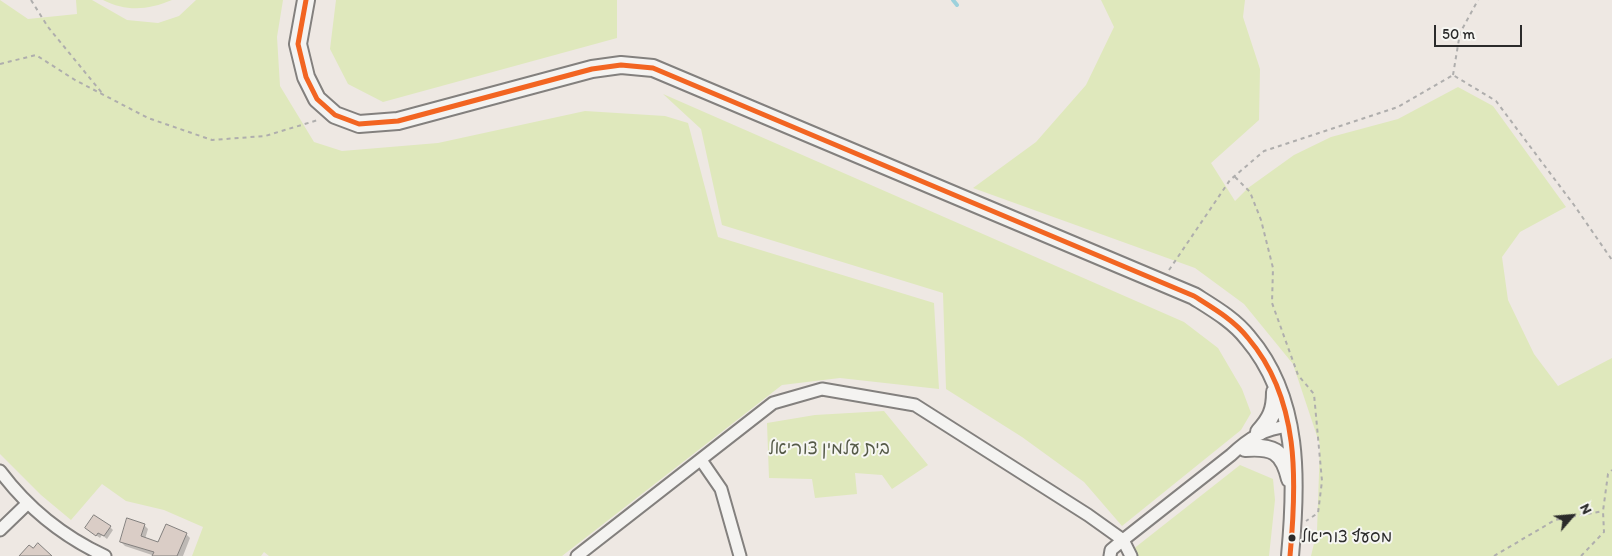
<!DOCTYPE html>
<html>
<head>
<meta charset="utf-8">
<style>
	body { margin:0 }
	#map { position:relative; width:1612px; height:556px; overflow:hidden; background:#eee8e3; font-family:Itim,sans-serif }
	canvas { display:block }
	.north { position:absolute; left:1547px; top:491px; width:50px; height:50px; -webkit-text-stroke:4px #f6f6f2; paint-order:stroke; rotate:63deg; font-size:14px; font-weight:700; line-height:20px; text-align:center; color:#2b2b2b }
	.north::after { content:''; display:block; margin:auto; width:18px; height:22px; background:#2b2b2b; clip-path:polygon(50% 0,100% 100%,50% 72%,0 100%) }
	.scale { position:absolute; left:1434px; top:25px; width:88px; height:22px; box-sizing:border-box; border:2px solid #2b2b2b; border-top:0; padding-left:6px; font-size:15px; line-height:18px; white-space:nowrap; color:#2b2b2b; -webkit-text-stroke:4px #f6f6f2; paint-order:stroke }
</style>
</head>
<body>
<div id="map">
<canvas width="1612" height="556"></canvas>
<div class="north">N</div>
<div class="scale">50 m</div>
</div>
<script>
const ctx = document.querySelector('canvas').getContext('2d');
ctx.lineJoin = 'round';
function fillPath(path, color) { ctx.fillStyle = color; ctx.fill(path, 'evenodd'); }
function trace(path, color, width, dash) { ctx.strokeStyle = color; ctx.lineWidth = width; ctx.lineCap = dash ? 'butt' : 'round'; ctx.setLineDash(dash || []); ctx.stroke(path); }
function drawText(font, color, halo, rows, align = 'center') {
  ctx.font = font + ' Itim,"Playpen Sans Hebrew",sans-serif'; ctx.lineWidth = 4; ctx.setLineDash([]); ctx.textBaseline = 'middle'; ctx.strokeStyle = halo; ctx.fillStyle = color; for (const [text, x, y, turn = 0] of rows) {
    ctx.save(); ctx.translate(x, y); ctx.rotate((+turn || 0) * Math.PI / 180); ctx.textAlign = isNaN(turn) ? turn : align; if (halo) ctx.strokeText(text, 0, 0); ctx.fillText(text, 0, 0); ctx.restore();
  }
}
fillPath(new Path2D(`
	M0,0L28,19L77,14L76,0H92L127,20L158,23L179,16L196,0H283L277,37L280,86L314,142L342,151L438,143L585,111L665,116L688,123L718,237L934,303L939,389L840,378L782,385L562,556H269L264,552L261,556H192L203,527L164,510L126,501L102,484L71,520L41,495L0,454Z
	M103,0H172C148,10 127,12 103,0Z
	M336,0H617V38L383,102L348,84L330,49Z
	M1101,0H1245L1243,17L1260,69L1259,120L1211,163L1235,201L1248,188L1294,155L1331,137L1398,119L1458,87L1493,106L1566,207L1520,232L1502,257L1508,300L1534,354L1558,386L1612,358V556H1311L1317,531L1320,445L1293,364L1244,304L1195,268L973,188L1036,142L1086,85L1114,27Z
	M663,94L1184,322L1218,348L1242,389L1251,413L1241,430L1122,526L1084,482L1022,437L946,389L943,293L722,225L701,129Z
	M884,411L928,465L892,489L882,475L855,473L857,494L815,498L812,479L769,478L767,423L815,415Z
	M1240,465L1273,479L1275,500L1269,556H1136L1132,550Z`), '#dfe8bc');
fillPath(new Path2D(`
	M144,525L148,529L145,539L159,543L186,534L190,538L183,556H155L125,546L121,542Z
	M110,527L113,530L107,539L102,535L100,538L86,528Z`), '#0003');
trace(new Path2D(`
	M953,0L957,5`), '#9dd1dc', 4);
const building = new Path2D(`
	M94,515L111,526L104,536L98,533L96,536L85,528Z
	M127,518L145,524L141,536L158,542L166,524L187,533L177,556H152L154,552L120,542Z
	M38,543L52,556H19L29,545L33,548Z`);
fillPath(building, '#dacdc6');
trace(building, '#83807e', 1);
const minor = new Path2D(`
	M701,460L721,489L740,556
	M0,471C27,507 64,537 105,556
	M0,530L28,503
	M577,556L773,403L822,389L915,405L1088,515L1123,540L1131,556
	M1110,556L1111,550L1123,540L1231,455C1250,437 1264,429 1289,426`);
const highway = new Path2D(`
	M306,0L298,44L306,77L317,99L335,115L359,124L398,121L592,69L621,65L653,68L1194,296C1213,308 1234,320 1248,338C1300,399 1297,481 1290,556
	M1259,432C1271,419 1275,410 1275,392
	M1245,448C1272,446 1283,450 1290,479`);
trace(minor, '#83807e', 15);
trace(highway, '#83807e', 20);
trace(new Path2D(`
	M31,0L48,27L102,93
	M0,64L36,55L75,80L148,118L212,140L265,136L318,120
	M1453,75L1460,33L1478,0
	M1235,177L1250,192L1261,220L1273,268L1272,303L1298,375L1314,394L1322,481L1318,513L1306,521
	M1169,270L1230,180L1264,151L1398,107L1453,75L1496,101L1574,205L1612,260
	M1494,556L1555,520L1603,511
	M1581,556L1604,532L1603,511L1608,474L1612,470`), '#afaead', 2, [4, 4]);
trace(minor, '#f4f3f1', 11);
trace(highway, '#f4f3f1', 16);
trace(new Path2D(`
	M306,0L298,44L306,77L317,99L335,115L359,124L398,121L592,69L621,65L653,68L1194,296C1213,308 1234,320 1248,338C1300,399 1297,481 1290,556`), '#f26522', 5);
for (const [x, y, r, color] of [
	[1292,538,4.5,"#2b2b2b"]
]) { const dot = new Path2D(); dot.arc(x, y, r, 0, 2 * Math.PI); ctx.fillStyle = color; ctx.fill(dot); trace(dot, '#f6f6f2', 2); }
drawText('17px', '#2b2b2b', '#f6f6f2', [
	["מסעף צוריאל",1301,538]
], 'left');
drawText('18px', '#555a48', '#f6f6f2', [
	["בית עלמין צוריאל",829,449]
]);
</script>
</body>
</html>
